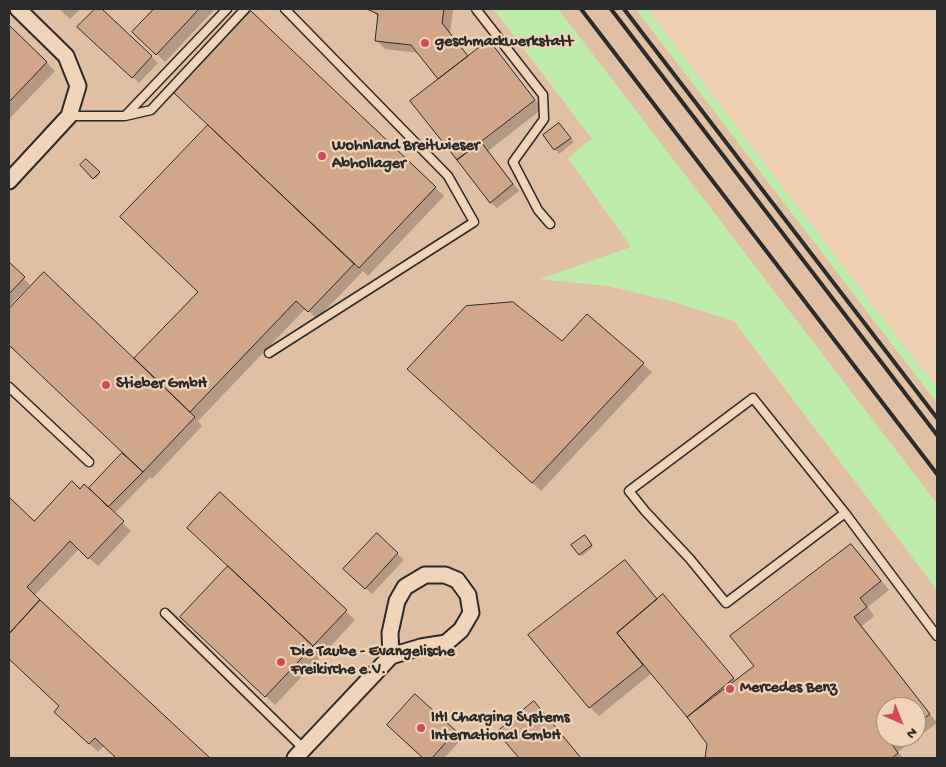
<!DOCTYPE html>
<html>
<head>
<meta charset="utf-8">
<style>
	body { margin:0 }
	#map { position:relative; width:946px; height:767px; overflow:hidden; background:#eeceb1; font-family:"Gochi Hand",sans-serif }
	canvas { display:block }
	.frame { position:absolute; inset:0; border:10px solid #2b2b2b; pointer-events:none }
	.north { position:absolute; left:876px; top:697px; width:50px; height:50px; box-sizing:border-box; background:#f1d4b8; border:1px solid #a29080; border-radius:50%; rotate:136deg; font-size:14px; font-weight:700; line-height:20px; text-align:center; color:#2b2b2b }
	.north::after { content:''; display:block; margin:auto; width:18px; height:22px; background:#d1495b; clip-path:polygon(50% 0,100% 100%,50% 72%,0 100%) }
</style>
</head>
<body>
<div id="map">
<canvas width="946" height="767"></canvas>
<div class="frame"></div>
<div class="north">N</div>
</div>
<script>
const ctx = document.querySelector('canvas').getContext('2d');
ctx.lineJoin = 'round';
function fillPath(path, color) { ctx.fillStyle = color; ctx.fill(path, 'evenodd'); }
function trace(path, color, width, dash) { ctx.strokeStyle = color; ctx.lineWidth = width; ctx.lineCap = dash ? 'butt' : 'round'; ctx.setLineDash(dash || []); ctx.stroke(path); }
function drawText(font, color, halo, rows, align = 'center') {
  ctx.font = font + ' "Gochi Hand",sans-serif'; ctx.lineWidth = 4.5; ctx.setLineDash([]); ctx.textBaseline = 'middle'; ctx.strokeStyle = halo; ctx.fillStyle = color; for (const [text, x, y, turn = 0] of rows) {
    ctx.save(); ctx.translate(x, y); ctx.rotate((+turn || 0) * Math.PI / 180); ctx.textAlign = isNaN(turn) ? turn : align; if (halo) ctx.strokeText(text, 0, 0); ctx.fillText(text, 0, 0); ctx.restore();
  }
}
fillPath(new Path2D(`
	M9,9H493L593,139L568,158L632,247L542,279L608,286L671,301L734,321L937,590V758H9ZM886,707H916V737H886Z
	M558,9H636L937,403V504Z`), '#e1bfa3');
fillPath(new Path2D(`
	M494,9H558L937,504V590L734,321L671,301L608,286L540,279L631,247L568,158L592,139Z
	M636,9H647L900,341L937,387V403Z`), '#bdeba9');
fillPath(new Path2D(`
	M59,9H80L70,19Z
	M96,9H100L158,63L139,83L79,27Z
	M155,9H215L165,62L134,32Z
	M370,9H453L450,33L469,57L497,50L542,109L488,151L519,191L497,208L490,202L412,101L440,80L419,53L385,49L376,40L379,18Z
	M251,13L444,196L368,276L363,271L317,319L306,308L198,421L202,426L152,479L150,477L114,514L131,531L98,566L79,549L34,596L208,758H117L104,746L98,752L64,720L60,706L9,658V498L34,523L80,490L96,497L140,468L9,343V311L44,274L134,360L199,292L210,125Z
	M9,26L55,71L9,119Z
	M563,128L574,142L559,154L545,136Z
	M86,161L100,174L96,179L81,165Z
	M9,263L30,285L9,307Z
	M587,315L652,372L541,491L418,377L562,343Z
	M221,493L355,620L275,705L190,625L229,566Z
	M377,535L404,560L372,594L345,569Z
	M586,538L593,547L582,556L573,546Z
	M851,546L860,554L889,590L868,607L874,616L862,626L937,723L898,752L903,758H706L709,744L688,716L652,673L599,716L590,707L530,635L633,570L658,600L663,596L672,604L736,681L755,666ZM886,707H916V737H886Z
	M415,696L462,739L444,758H424L395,731Z
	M534,703L542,711L581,758H520L499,732Z`), '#0003');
const building = new Path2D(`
	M95,9H102L152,56L132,78L77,27Z
	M154,9H199L156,55L132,32Z
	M369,9H444L442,23L468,56L438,79L411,45L375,41L378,14L369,10Z
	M251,11L436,187L359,268L174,93Z
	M9,25L47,62L9,102Z
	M489,40L535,100L457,160L410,101Z
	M559,123L571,138L554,150L543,135Z
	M208,125L354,264L308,312L296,301L190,412L134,358L198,292L120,217Z
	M481,142L513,184L490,203L457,160Z
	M86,159L100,172L93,179L80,165Z
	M9,262L25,277L9,294Z
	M44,272L195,417L143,472L9,345V309Z
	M513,302L562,341L587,314L644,363L532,483L407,369L466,306Z
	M122,453L143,472L108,507L89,488Z
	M72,481L80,489L84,484L124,521L88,559L70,541L27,587L40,600L9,634V497L34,521Z
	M220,492L347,610L313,646L187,528Z
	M377,533L398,553L365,589L343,569Z
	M585,535L592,545L579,555L571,545Z
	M851,544L881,581L860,598L867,607L854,617L930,714L916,724V707H886V737H899L891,743L898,753L892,758H705L707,744L687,717L754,666L730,636Z
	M625,560L657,599L617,633L643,665L589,708L528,635Z
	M228,566L313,646L265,697L180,617Z
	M663,594L734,678L687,717L617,633Z
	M40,600L210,758H116L95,738L89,744L54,712L59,706L9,659V634Z
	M415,694L456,731L432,758H423L387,725Z
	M534,701L581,758H519L497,732Z`);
fillPath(building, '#d0a789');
trace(building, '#2b2b2b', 1);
const lane = new Path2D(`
	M476,9L543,95L544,119L513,162L538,210L550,224
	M69,116H125L151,110L245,9
	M125,116L227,9
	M269,353L474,222L448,176L285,9
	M9,387L89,462
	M845,513L726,603L690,559L645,511L629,491L753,398L845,513L937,636
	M165,613L304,749`);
const street = new Path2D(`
	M9,181L69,116L78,86L66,56L18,9
	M295,758L391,656L421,647L446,643L461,630L471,613L468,595L457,580L445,575H425L405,587L397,601L390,633L391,656`);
trace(lane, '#2b2b2b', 11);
trace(street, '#2b2b2b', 19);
trace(lane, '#f1d4b8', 8);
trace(street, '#f1d4b8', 15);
trace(new Path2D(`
	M581,9L937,474
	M611,9L937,435
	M624,9L937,418`), '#2b2b2b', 4);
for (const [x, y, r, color] of [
	[425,43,5,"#d1495b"],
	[322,156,5,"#d1495b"],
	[106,385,5,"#d1495b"],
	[281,662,5,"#d1495b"],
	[730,689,5,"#d1495b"],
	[421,728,5,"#d1495b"]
]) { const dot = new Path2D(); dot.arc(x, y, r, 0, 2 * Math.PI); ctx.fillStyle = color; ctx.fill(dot); trace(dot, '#f1d4b8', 2); }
drawText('bold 16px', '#2b2b2b', '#f1d4b8', [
	["geschmackwerkstatt",435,43],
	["Wohnland Breitwieser",332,147],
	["Abhollager",332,165],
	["Stieber GmbH",116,385],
	["Die Taube - Evangelische",291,653],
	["Freikirche e.V.",291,671],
	["Mercedes Benz",740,689],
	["IHI Charging Systems",431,719],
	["International GmbH",431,737]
], 'left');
</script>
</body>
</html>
